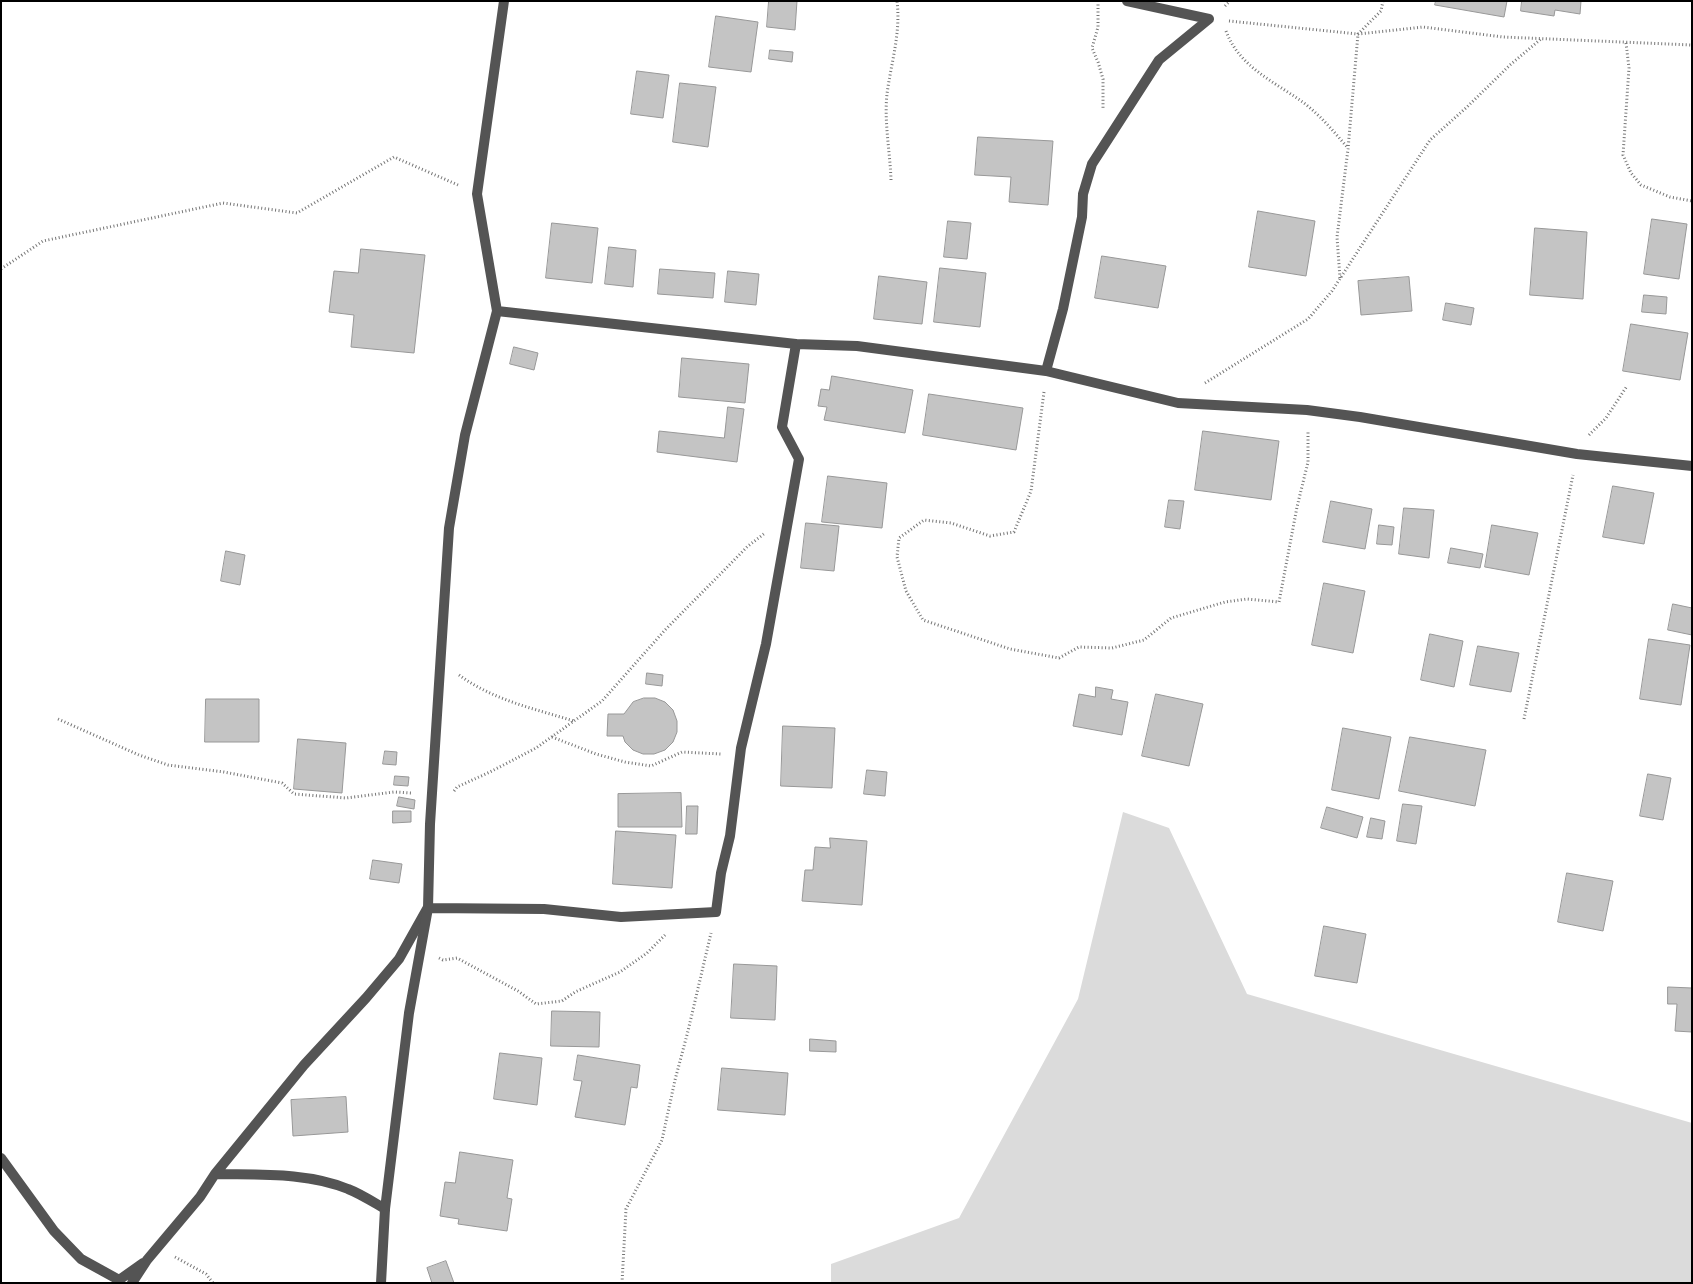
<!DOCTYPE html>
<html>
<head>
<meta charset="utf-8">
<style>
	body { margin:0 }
	#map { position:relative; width:1693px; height:1284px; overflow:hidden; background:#fff; font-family:"Source Sans 3",sans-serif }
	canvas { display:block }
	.frame { position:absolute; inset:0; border:2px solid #000; pointer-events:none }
</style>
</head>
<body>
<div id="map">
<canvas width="1693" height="1284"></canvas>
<div class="frame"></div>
</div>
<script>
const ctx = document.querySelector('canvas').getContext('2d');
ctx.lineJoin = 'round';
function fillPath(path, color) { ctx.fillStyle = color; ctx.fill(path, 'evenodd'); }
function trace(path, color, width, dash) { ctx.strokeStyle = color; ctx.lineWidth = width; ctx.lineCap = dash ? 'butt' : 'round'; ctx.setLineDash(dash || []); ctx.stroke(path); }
fillPath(new Path2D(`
	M1123,812L1169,828L1247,994L1692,1123V1283H831V1264L959,1218L1078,999Z`), '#dbdbdb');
const building = new Path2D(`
	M769,1H797L795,30L767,27Z
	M1436,1H1507L1504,17L1435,5Z
	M1522,1H1581L1580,14L1555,10L1554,16L1521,11Z
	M716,16L758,22L751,72L709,67Z
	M770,50L793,52L792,62L769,59Z
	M637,71L669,75L663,118L631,114Z
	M680,83L716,87L708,147L673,142Z
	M978,137L1053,141L1048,205L1009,202L1011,177L975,175Z
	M1258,211L1315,221L1306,276L1249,267Z
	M1652,219L1687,224L1679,279L1644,274Z
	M948,221L971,223L967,259L944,257Z
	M552,223L598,228L592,283L546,278Z
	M1535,228L1587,232L1583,299L1530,295Z
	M609,247L636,250L633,287L605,284Z
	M361,249L425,255L414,353L351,347L354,315L329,312L334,271L358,273Z
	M1102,256L1166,266L1158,308L1095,298Z
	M940,268L986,273L980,327L934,322Z
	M660,269L715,273L713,298L658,294Z
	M728,271L759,274L756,305L725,302Z
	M879,276L927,282L922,324L874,319Z
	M1409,277L1412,311L1361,315L1358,281Z
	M1644,295L1667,297L1666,314L1642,312Z
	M1446,303L1474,308L1471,325L1443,320Z
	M1631,324L1688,333L1680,380L1623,371Z
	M514,347L538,353L534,370L510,364Z
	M682,358L749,364L745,403L679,397Z
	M832,376L913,390L905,433L824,420L827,407L818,406L821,389L829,390Z
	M929,394L1023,408L1016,450L923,435Z
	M728,407L744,409L737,462L657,452L659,431L724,438Z
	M1203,431L1279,441L1271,500L1195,490Z
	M828,476L887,483L882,528L822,522Z
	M1613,486L1654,493L1644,544L1603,537Z
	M1169,500L1184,501L1180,529L1165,527Z
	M1331,501L1372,509L1365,549L1323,542Z
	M1404,508L1434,510L1429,558L1399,554Z
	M806,523L839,526L834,571L801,568Z
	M1379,525L1394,527L1392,545L1377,544Z
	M1492,525L1538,533L1529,575L1485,567Z
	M1451,548L1483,554L1480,568L1448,563Z
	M226,551L245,555L240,585L221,581Z
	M1324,583L1365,591L1353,653L1312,645Z
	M1673,604L1692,608V635L1668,630Z
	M1430,634L1463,641L1454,687L1421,680Z
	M1649,639L1690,645L1681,705L1640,699Z
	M1478,646L1519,653L1511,692L1470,685Z
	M647,673L663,675L662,686L646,684Z
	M1096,687L1113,690L1111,699L1128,702L1122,735L1073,726L1079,694L1095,697Z
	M1156,694L1203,704L1189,766L1142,756Z
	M644,698H655L665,702L673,710L677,721V732L673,742L665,750L654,754H643L633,750L625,742L623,736H607L608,714H624L633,702Z
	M206,699H259V742H205Z
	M783,726L835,728L832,788L781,786Z
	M1343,728L1391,737L1379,799L1332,790Z
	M1410,737L1486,750L1475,806L1399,791Z
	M298,739L346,743L342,793L294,789Z
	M385,751L397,752L396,765L383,764Z
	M867,770L887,772L885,796L864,794Z
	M1648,774L1671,778L1663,820L1640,816Z
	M395,776L409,777L408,786L394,785Z
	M681,793L682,827H618V794Z
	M399,797L415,800L414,809L397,806Z
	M1403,804L1422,806L1416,844L1397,841Z
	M687,806H698L697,834H686Z
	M1327,807L1363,817L1357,838L1321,828Z
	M393,811H411V822L393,823Z
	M1371,818L1385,821L1382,839L1367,837Z
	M616,831L676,835L672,888L613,884Z
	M830,838L867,841L862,905L802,901L805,870H813L815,847L830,848Z
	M373,860L402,864L399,883L370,879Z
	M1567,873L1613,881L1603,931L1558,922Z
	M1324,926L1366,934L1357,983L1315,976Z
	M734,964L777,966L775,1020L731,1018Z
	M1668,987L1692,988V1032L1675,1031L1677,1004H1668Z
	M552,1011L600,1012L599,1047L551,1046Z
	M810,1039L836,1041V1052L810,1051Z
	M500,1053L542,1058L537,1105L494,1099Z
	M578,1055L640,1065L637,1088L631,1087L625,1125L575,1117L582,1081L574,1080Z
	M722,1068L788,1073L785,1115L718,1110Z
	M346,1097L348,1132L293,1136L291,1100Z
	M460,1152L513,1160L507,1198L512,1199L507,1231L458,1224L459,1219L440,1216L445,1182L455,1183Z
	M446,1261L454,1283H432L427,1268Z`);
fillPath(building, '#c4c4c4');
trace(building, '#989898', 1);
trace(new Path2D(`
	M1098,1V27L1092,48L1098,62L1103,79V108
	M1225,6L1230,1
	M1229,21L1358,34L1423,27L1503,37L1692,45
	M1226,31C1239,67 1275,82 1304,103C1321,116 1334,132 1348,148
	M1626,43L1629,68L1623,155L1631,173L1641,185L1670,197L1692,201
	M891,180C890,151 884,122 887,94C891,63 901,33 897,1
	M1,269L43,241L223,203L297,213L394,157L458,185
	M1340,278L1337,237L1348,149L1358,34L1381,11L1383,1
	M1205,383L1308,319L1332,291L1430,140L1467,107L1510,65L1541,39
	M1044,392L1031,491L1014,532L990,536L951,523L924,520L899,538L897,557L906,591L923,620L1010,649L1059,658L1079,647L1112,648L1144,640L1171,618L1225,602L1247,599L1279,602L1297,507L1308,462V431
	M1589,435L1606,418L1627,386
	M459,675C493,700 535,709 574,721
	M58,719L139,755L168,765L224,772L282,783L294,794L346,798L394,792L412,793
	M1524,719L1573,475
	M552,737L596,754L625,762L651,766L682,752L721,754
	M454,791L457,787L490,772L536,748L602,701L665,630L748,546L765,533
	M439,958L443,960L457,958L518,991L536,1004L562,1001L575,992L620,972L647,953L665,935
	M175,1257L206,1274L213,1283
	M622,1283L626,1209L662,1140L675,1080L688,1031L711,933`), '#767676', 3, [1, 2.5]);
trace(new Path2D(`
	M1,1158L54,1231L81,1259L119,1280L143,1263
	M215,1174C258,1175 307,1172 348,1189C361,1194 373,1202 385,1209
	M132,1283L147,1260L200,1197L215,1174L304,1065L366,998L399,959L427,909`), '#545454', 10);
trace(new Path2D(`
	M1127,1L1209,19
	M497,311L796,344L857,346L1046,371L1178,403L1307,410L1360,417L1577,454L1692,466
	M1046,371L1063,309L1082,217L1083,194L1092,164L1159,60L1209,19
	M428,908L544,909L621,917L716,912L721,873L730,836L741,748L766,644L799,459L782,427L796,344
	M381,1283L385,1209L409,1013L428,908L430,824L449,528L465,435L497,311L477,194L504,1`), '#545454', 10);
</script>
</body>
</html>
